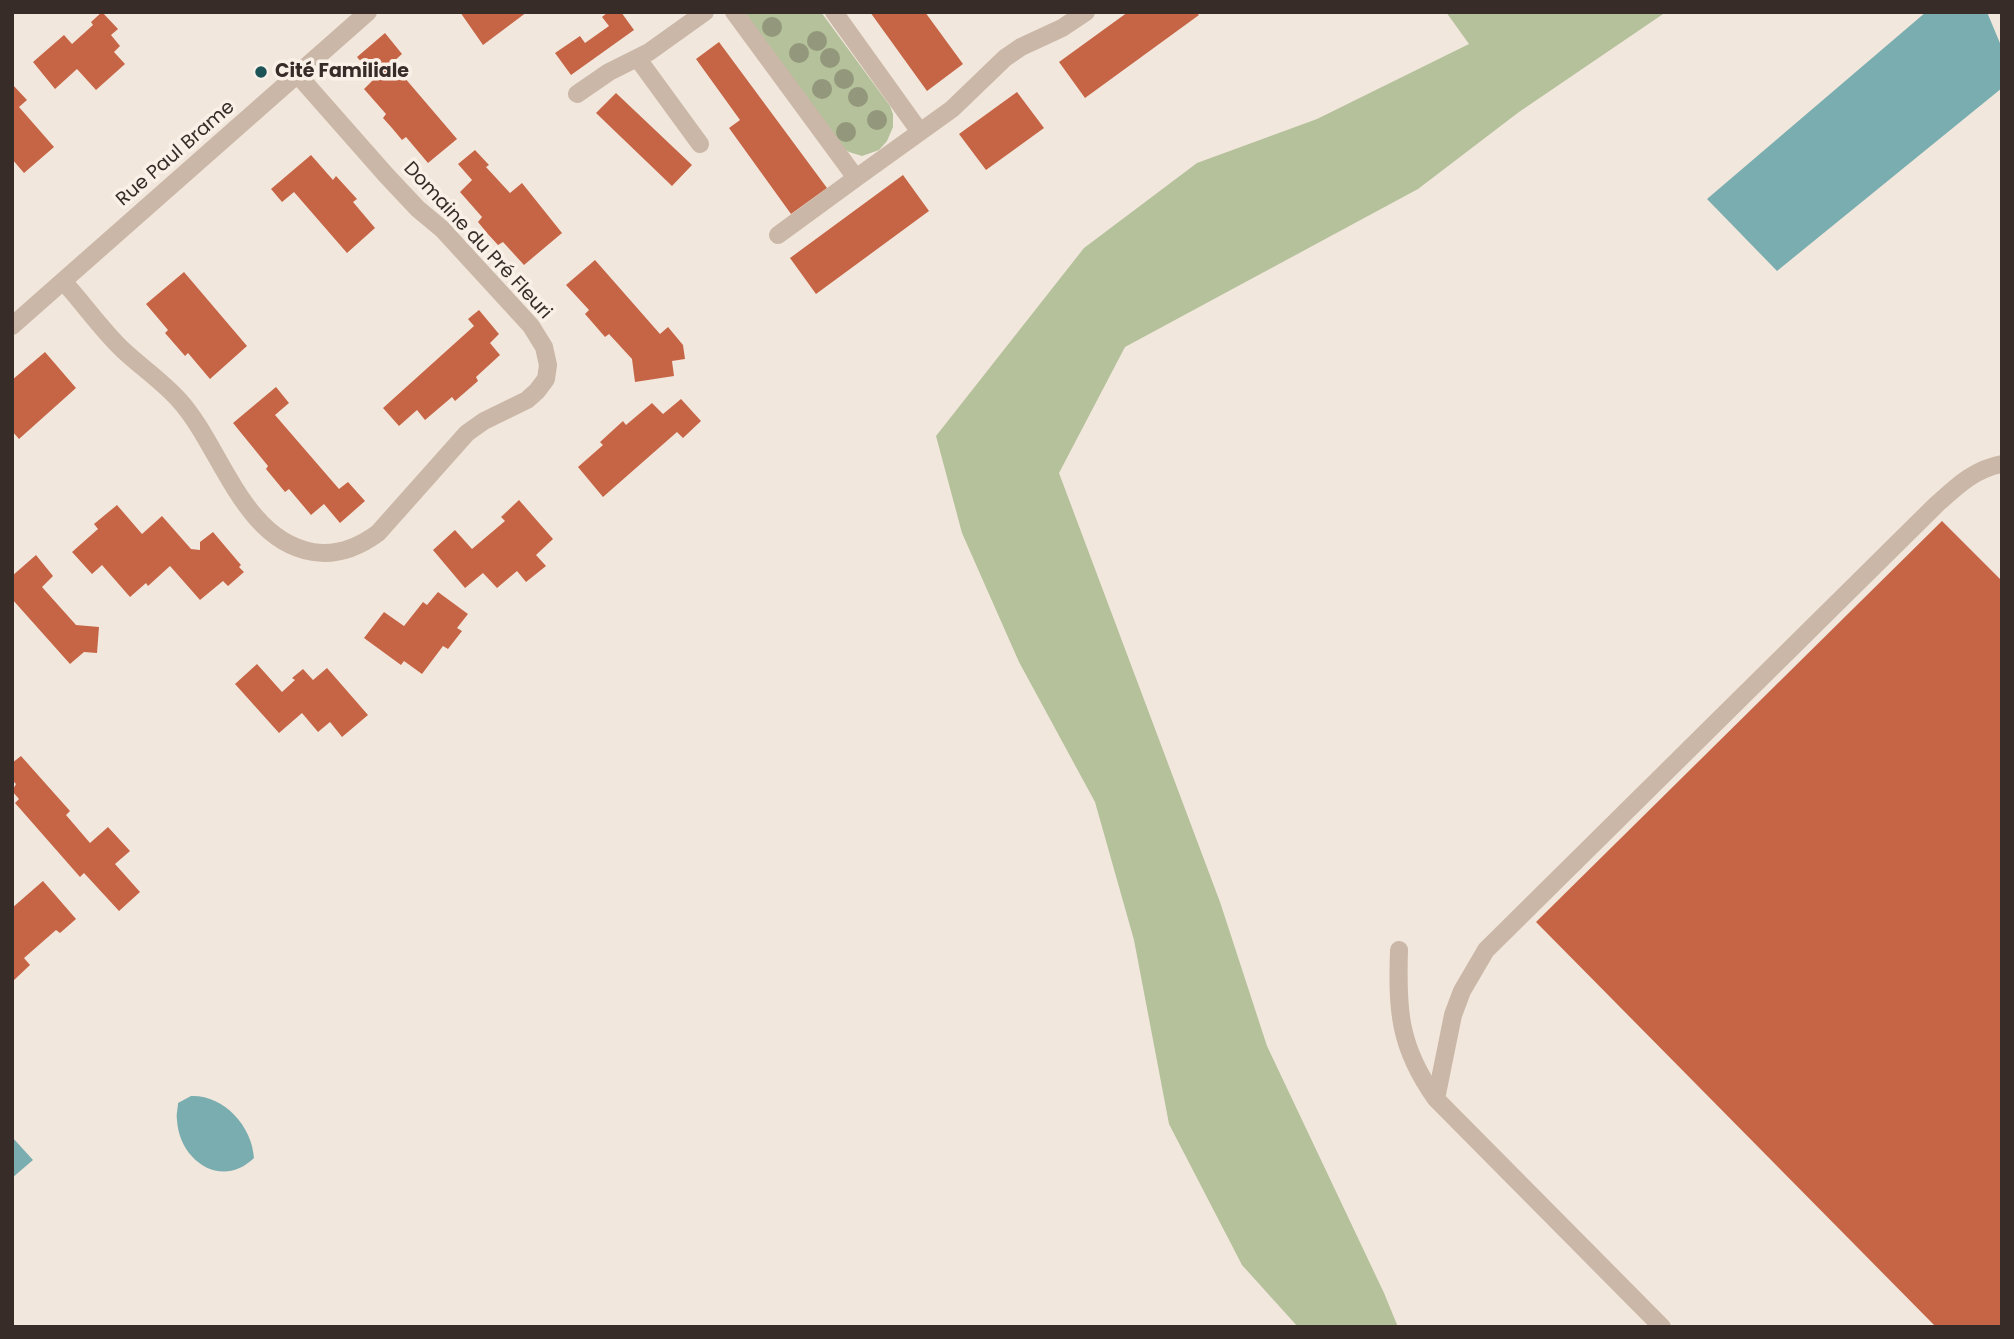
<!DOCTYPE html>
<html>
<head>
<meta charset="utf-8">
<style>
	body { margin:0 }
	#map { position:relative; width:2014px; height:1339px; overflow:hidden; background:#f2e7dc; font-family:Poppins,sans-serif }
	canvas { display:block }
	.frame { position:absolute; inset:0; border:14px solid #372c28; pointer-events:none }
</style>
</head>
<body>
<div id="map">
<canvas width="2014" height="1339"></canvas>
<div class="frame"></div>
</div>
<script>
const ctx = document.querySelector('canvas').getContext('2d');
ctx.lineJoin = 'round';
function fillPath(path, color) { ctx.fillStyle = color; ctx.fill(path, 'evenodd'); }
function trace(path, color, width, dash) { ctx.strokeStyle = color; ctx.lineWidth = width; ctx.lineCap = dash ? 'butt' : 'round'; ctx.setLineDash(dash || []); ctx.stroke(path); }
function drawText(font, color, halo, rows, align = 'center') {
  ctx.font = font + ' Poppins,sans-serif'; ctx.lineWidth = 7; ctx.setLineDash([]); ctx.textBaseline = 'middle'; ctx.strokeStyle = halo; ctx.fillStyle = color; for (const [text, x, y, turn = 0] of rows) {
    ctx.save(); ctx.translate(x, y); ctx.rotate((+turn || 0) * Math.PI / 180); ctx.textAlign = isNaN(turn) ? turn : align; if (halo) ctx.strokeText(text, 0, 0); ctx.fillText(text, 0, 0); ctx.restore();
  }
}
fillPath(new Path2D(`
	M745,12H821L890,106L893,114V127L887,141L879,150L862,156L849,152L837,144Z
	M1446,12H1666L1519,112L1418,189L1125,347L1059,473L1220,902L1267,1046L1384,1293L1398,1327H1298L1242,1265L1169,1124L1134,940L1095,802L1019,662L962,533L936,436L1084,248L1197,163L1317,119L1469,44Z`), '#b4c19b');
fillPath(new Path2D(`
	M1926,12H1987L2002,48V88L1777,271L1707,199Z
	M191,1096C224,1095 252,1126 254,1158C221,1190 179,1160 177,1120C176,1114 178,1108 178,1103Z
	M12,1137L33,1160L12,1178Z`), '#7aadaf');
fillPath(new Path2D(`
	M102,12L118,29L111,35L120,46L114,52L125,64L96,90L77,69L55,89L33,62L64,35L72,44L93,25L91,22Z
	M460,12H527L483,45Z
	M608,12H621L634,30L571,75L555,53L580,36L585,43L609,26L602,17Z
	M870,12H925L963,64L927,91Z
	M1128,12H1196L1199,15L1085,98L1059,62Z
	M385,33L402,54L392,63L457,139L428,163L406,137L402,140L392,128L383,118L386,114L364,89L375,78L357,57Z
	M719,42L827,188L791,214L729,128L740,120L696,59Z
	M12,84L27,100L19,107L54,147L24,173L12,159Z
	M1017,92L1044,128L986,170L959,134Z
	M616,93L692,165L672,186L596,113Z
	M475,150L489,165L486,167L510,193L522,183L562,233L524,265L503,242L498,245L487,233L478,222L482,217L460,192L472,180L458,164Z
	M311,155L333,180L336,176L357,199L353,202L375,228L347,253L294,192L282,202L271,189Z
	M903,175L929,211L816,294L790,258Z
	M595,260L660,334L668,327L683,345L685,359L672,361L674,376L635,382L632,359L609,334L605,337L585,314L589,310L566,285Z
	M184,272L247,346L210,379L188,353L185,356L165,333L168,330L146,304Z
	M479,310L499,334L490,343L500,355L476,377L478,381L455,401L452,397L425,420L417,410L399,426L383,408L474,326L468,319Z
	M45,352L76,388L19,439L12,431V380Z
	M276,387L289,403L275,415L339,489L348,482L365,501L340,523L324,504L311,515L289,489L285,492L266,469L268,466L233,423Z
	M681,399L701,421L683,438L677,432L603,497L578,467L603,445L600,442L623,421L626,425L652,403L663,414Z
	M519,500L553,539L536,555L546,566L526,582L517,571L497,588L483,573L465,588L433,550L455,530L472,549L505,521L501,517Z
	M117,505L142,534L162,516L191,549L200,550V542L213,532L241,565L239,567L244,572L228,586L223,581L200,600L170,566L148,586L146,583L130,597L102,565L92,574L72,552L98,529L94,524Z
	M1942,521L2002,581V1327H1936L1536,922Z
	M36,555L53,576L42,587L76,625L99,627L97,653L84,652L70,664L12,599V576Z
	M438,592L468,614L457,628L462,631L448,649L443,646L422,674L404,661L401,665L364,638L384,612L404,626L423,602L427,605Z
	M257,664L282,692L295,680L292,678L303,669L313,680L327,668L368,715L342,737L330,722L318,732L302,713L279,733L235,684Z
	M21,756L70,811L66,815L90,843L108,827L130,851L115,864L140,892L119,911L84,873L80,877L15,803L19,799L12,791L16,784L12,780V763Z
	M43,881L76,919L60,933L56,930L24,958L30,965L12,982V908Z`), '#c66546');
trace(new Path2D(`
	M734,12L856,178L952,109L1005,58L1021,47L1062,28L1086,12
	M834,12L920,132
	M638,59L700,144
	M577,94L609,72L649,52L705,12
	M778,235L856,178
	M63,281C84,304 101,329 123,350C141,367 162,381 179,400C221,446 242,540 313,552C337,556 359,547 378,533L467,433L484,421L527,400L537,391L546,379L548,365L544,347L531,326L442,229L418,209L386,175L297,74
	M12,326L368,12
	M1399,950C1397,1011 1399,1047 1436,1099L1662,1327
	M1436,1099L1453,1015L1462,991L1486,950L1936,505C1956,487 1974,469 2002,464`), '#cab7a7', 18);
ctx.fillStyle = '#93977b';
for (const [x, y] of [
	[772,27],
	[817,41],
	[799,53],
	[830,58],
	[844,79],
	[822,89],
	[858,97],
	[877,120],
	[846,132]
]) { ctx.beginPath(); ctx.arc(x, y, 10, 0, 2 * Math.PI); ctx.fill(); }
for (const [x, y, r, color] of [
	[261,72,7,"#1d5458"]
]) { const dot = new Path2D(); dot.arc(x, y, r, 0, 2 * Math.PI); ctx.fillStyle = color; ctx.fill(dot); trace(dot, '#f9f1e8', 2.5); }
drawText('bold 19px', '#372c28', '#f9f1e8', [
	["Cité Familiale",275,72]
], 'left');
drawText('19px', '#372c28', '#f9f1e8', [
	["Rue Paul Brame",176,154,-41],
	["Domaine du Pré Fleuri",477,241,47]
]);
</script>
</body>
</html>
